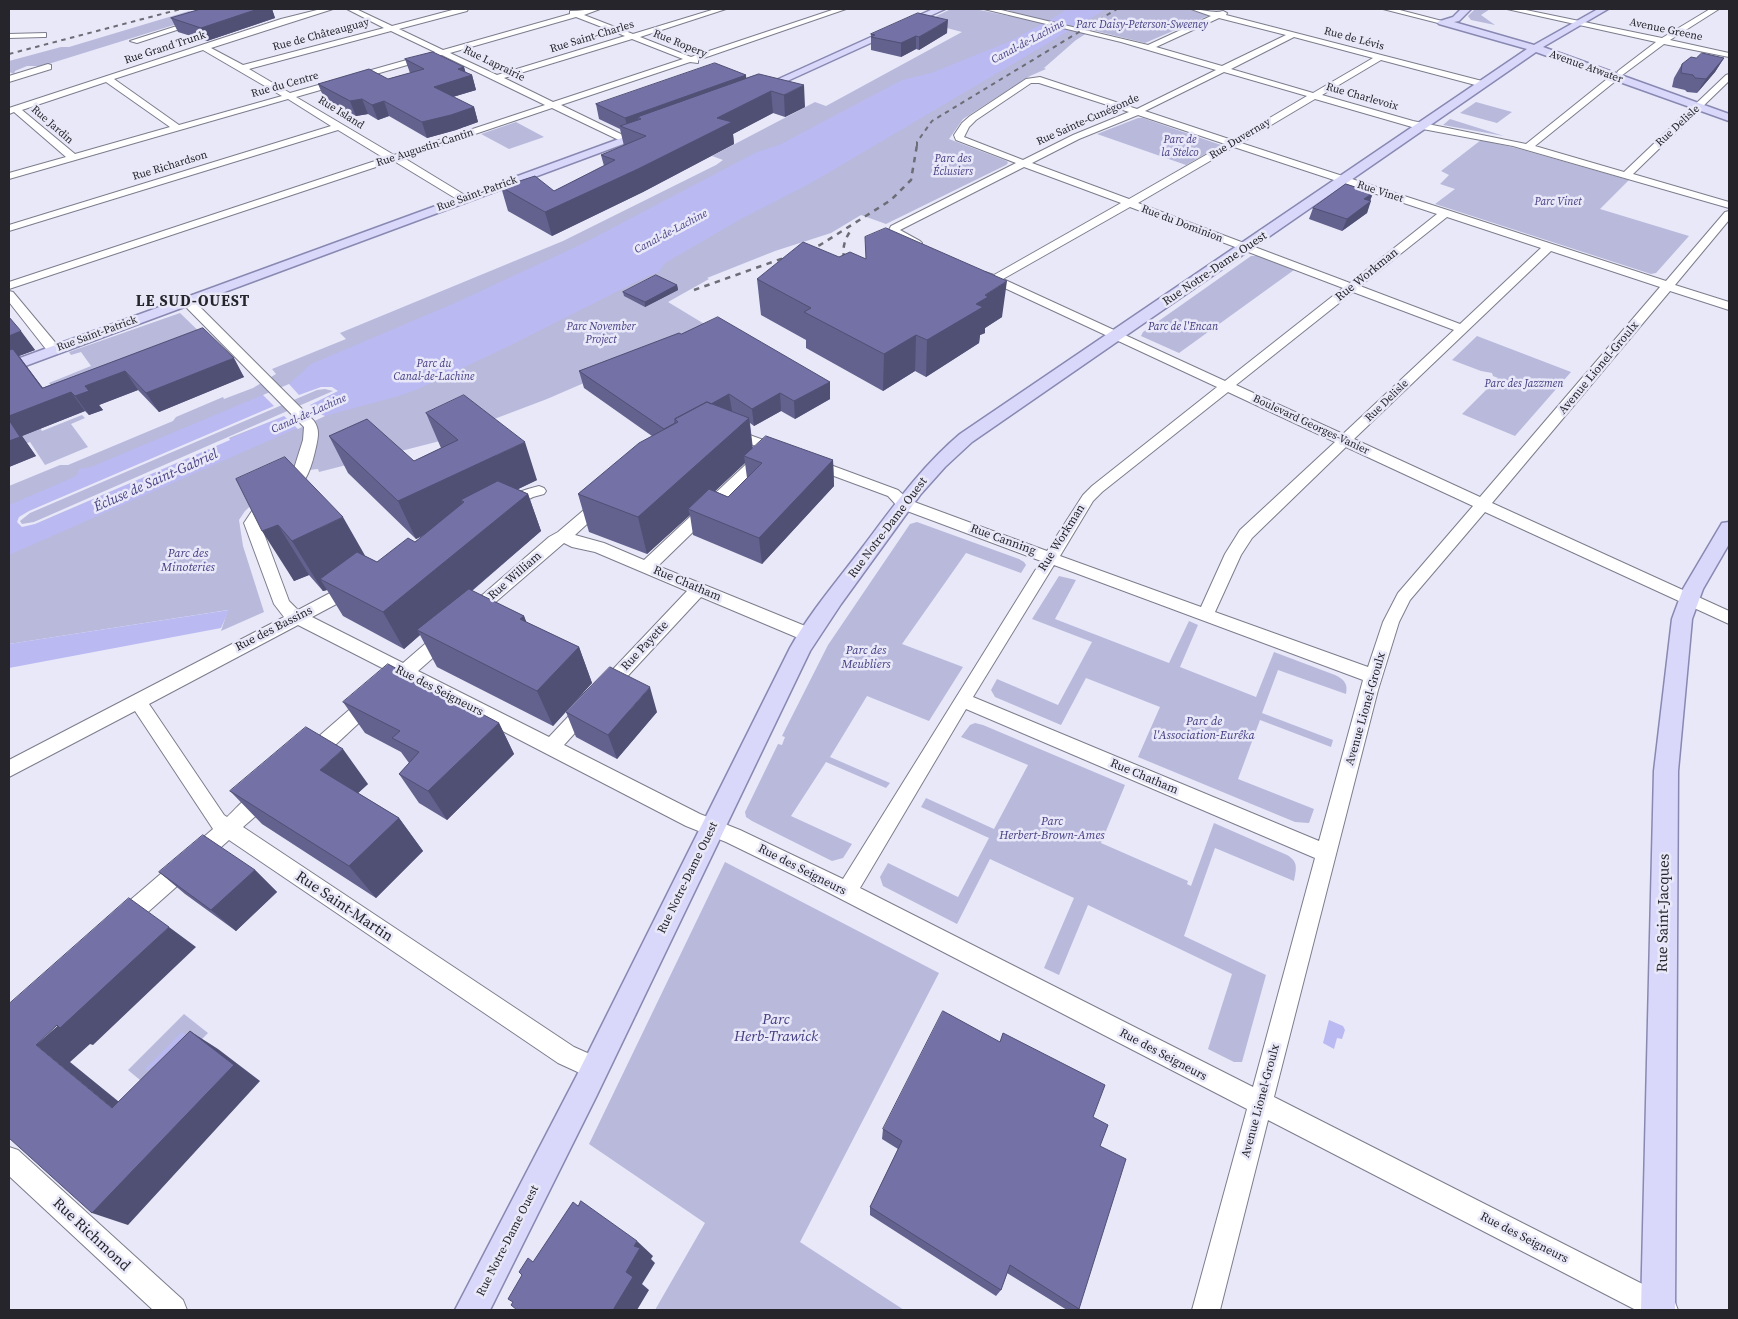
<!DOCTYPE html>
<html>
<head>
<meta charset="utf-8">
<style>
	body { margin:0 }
	#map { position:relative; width:1738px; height:1319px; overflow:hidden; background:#e8e8f9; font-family:"Source Serif 4",serif }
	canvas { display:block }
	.frame { position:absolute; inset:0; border:10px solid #25252b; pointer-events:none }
</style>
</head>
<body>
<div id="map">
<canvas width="1738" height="1319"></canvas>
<div class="frame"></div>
</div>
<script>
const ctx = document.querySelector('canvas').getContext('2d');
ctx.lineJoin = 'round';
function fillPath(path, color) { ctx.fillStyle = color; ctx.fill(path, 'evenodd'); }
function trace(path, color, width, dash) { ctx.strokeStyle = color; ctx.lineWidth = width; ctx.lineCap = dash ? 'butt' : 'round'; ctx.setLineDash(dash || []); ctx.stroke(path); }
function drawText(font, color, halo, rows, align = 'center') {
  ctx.font = font + ' "Source Serif 4",serif'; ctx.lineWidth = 5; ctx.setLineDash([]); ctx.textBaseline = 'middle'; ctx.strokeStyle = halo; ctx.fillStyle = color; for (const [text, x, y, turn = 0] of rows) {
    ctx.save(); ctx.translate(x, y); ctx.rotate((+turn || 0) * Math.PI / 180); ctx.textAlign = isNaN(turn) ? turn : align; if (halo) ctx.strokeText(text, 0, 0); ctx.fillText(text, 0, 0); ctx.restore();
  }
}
fillPath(new Path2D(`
	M951,9H975L1009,16L1015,13L1005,9H1187L1210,15L1145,43L1092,30L1076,40L1044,68L1046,69L1030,76L963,119L949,139L1007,161L1008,163L1006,165L886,224L861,215L831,233L775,251L707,278L709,279L668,302L711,328L547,399L481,424L479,431L319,472L318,469L288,472L245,511L239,520L243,546L264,612L221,631L228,610L9,644V486L60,465H68L173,421L176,417L223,397L224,399L253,388L276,374L272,369L346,339L340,333L563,241L716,165L723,160L712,156L815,102L826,106L962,32L924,22Z
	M1475,9H1490L1481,15L1495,25L1471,20L1468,16Z
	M189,11L206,15L42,66H27L15,71L14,74L9,72V61L61,47H69Z
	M1476,102L1512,112L1497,123L1460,113Z
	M1138,118H1143L1221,145L1186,165L1097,134Z
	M1450,119L1504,136L1443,125Z
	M516,122L544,137L509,149L481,134Z
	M1481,140L1516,148L1629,180L1600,209L1689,236L1656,273L1651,274L1435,204L1455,189L1440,184L1449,175L1441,171Z
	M1251,256H1257L1294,270L1179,353L1141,336L1143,332Z
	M180,313L215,347L57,394L49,383L91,366L81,352L71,355L69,352Z
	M1477,336L1571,372L1515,436L1462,414L1498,378L1493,376L1492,373L1481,371L1452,360Z
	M82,415L85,418L71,424L88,447L45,465L30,442L21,445L23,422L34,420L42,431Z
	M917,522L1019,559L1024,562L1026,565L1021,573L966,553L902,644L963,667L929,721L867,696L830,757L890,783L886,788L826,762L791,816L852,844L843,858L832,861L752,821L746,817L745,812L778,744L782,745L785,737L782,736L828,645L910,524Z
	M1059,576L1076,580L1055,619L1169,663L1189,621L1198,625L1180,667L1256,697L1274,652L1335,675C1345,680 1348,684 1346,694L1278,670L1262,713L1333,740L1331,747L1260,720L1238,779L1314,809L1309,823L1295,822L1138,757L1160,707L1086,678L1061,725L995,697L991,690L997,679L1058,705L1092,642L1032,619Z
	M975,723L983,725L1125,785L1101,843L1188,881L1187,884L1191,886L1214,823L1287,855C1299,862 1296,869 1294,881L1215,848L1184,936L1266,975L1242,1062H1234L1208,1049L1232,974L1088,905L1059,975L1044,968L1074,898L990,859L957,924L883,886L880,877L888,863L958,897L989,838L921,807L926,798L994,829L1028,765L961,737L970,725Z
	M725,862L939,973L800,1242L904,1310H655L705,1223L589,1144Z
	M184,1014L208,1033L152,1090L128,1070Z`), '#b9b9dc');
fillPath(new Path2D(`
	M1067,9H1106L811,183L739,220L679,255L665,263L659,272L648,276L509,346L418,389L402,395L325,416L9,555V505L72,478L78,474L79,469L91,467L289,384L311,364L455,303L582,244L757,152L779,145L902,80L931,73L1008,42L1055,17ZM321,387H332L337,392L50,518L35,524L19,526V517L29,511Z
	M229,610L221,628L9,668V644Z
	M1329,1020L1343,1026L1345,1030L1342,1039L1337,1038L1334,1049L1323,1043Z
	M182,1032L190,1038L157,1071L152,1066L147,1071L145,1069Z`), '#bab9f2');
fillPath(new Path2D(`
	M289,384L299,395L321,387H332L338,391L310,405L318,413L325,416L298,429L284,416L229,438L230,440L35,524L22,527L17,522L19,517L29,511L274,406L263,395ZM325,389L333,391L34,522L22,524L20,521L30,513L317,390Z`), '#e8e8f9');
const minor = new Path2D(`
	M230,9H241L137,43L130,41Z
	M321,9H333L211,48L243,65L384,28L347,9H356L392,26L456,9H468L467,11L399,29L443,50L570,14V11C580,11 589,9 600,9L584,15L633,34L715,9H726L640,37L691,57L835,9H846L698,60V63L690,62L561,105L629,138V142H623L552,108L404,158L468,197L469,199L468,201H460L394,161L9,289V282L384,158L338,130L9,231V225L331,126L288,99L9,179V173L66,157L14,112L9,114V108L281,19ZM576,17L625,36L497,75L450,53ZM391,31L435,52L290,93L249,69ZM632,39L683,59L553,102L504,78ZM203,50L282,96L179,125L114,79ZM442,55L545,105L394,155L296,97ZM106,82L170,127L75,154L22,110Z
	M984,9H997L1148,45L1211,16L1191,9C1202,9 1214,14 1223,11L1227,13L1226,15L1486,82L1487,84L1483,87L1381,60L1322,95L1413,121L1526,144L1612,75H1618V79L1535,146L1624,172L1726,75L1729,74V81L1633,174L1729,202V208L1513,146L1412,127L1315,99L1241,143L1666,281L1725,212L1729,211V220L1675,285L1729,302V310L1670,291L1492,503L1729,611V624L1485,512L1410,600L1399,622L1378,690L1274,1097L1674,1300L1678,1310H1636L1268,1120L1220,1310H1192L1247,1109L808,882L726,842L686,826L406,681L398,685L392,683L389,678L392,673L298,625L149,704L224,815L227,817C239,806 257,783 273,789L276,795L273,801L243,827L574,1047L603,1060L607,1068L603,1076L595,1080L558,1063L229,840L130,928L122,931L114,928L111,921L114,914L213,829L135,711L9,777V760L284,617L274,604L244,523L254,508L282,488L291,478L303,440L304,427L183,304L181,301L187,297L191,298L314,421C320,430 318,437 316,447C312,465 307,483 292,495C281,504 267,510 260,523L289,601L298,610L347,584L353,582L359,584L361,588L359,592L312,617L403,663L440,631L446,630L452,631L455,636L452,641L418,671L549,737L581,703L587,701L593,703L596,708L593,713L564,745L700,814L740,830L843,879L1041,561L899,508L888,496L807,466L805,463L807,460H817L898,490L909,500L1047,551L1083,495L1092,486L1217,387L981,277L979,275L985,272L994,275L1121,203L1024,167L900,230L920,241L922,243L920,245C909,247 895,239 889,230L891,226L1016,163L956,140L954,135L962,123L970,116L1026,79L1040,77L1137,109L1216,70L1121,42ZM1219,18L1286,35L1222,66L1156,47ZM1294,37L1373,58L1313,93L1231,69ZM1224,72L1307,96L1232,140L1145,111ZM1031,83H1039L1129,112L1073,135L1023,160L964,137L969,127L976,120ZM1138,115L1225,144L1129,199L1032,163L1079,139ZM1234,147L1437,214L1350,283L1138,203ZM1130,207L1343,288L1225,381L1003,279ZM1447,217L1541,248L1460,324L1360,286ZM1551,251L1660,287L1480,497L1354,439ZM1353,292L1454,330L1343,434L1236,385ZM1228,392L1335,442L1240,530L1225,554L1201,607L1060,556L1093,501L1102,492ZM1346,447L1473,506L1398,593L1383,622L1368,667L1215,612L1241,555L1252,538ZM1054,565L1363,680L1319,841L973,697ZM966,709L1315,858L1253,1087L860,888Z
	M1383,9H1396L1446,22L1442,24Z
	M1507,9H1521L1662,38L1710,9H1719L1670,40L1729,53V57L1664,44L1621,76L1617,73L1618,71L1656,42Z
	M46,33V37H43L9,38V34Z
	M48,64L51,65V69L9,82V76Z
	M9,291L13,292L59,347L60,350L59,353H49L9,302Z
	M730,428L786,448L788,451L786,454L781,455L725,435L723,432L725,429Z
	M762,452L767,454L769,457L767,460L658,566L815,630L818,635L815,640L809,641L803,640L701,597L611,694L605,696L599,694L596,689L599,684L687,591L595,552L572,547L564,543L477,618L471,620L465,618L463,614L465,610L549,537L558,532L598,498H608L611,502L575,535L604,543L644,560L757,454Z
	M539,486L544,488L546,491L544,494L533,497L508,510L503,509L500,505C508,494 527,489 539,486Z
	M370,695L376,697L379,702L376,707L317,762L310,764L303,762L301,756L303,750L364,697Z
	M9,1147L18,1150L183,1300L187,1310H153L9,1176Z`);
const major = new Path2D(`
	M933,9H945L761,93H753L752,91Z
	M1461,9H1471L1459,21L1454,22L1534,45L1598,9H1608L1543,47L1729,114V121L1536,52L972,442L945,467L920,495L841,604L810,651L596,1097L490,1310H455L576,1077L790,648C810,612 838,580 862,548C893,507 921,467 960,434L1527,49L1439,24L1437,22L1453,17Z
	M649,128L655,131L653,133L9,372V362Z
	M1729,522V544L1703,589L1692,619L1678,771L1675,1310H1641L1654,771L1672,619L1683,589L1722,523Z`);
trace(minor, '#7c7d8c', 2);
trace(major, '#8988b1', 3);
fillPath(minor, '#fff');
fillPath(major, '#d9d8fb');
trace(new Path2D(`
	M9,54L181,9
	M917,146V142L932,121L1117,9`), '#6d6d77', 2, [4.5, 4.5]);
trace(new Path2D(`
	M848,269C841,255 842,243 851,230
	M694,290L820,245L891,200L911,180L917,145`), '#6d6d77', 2.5, [5.5, 5.5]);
fillPath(new Path2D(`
	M201,9H272L275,18L207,41L178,32L171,18Z
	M947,33L919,50L916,49L901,57L871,50V34Z
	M1696,58H1724L1715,72L1697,93L1687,92L1685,90L1672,87L1674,78L1682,64Z
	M405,59L464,67L465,72L472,75L476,90L453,97L474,107L478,122L456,130L427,138L389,116L378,120L368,114L356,116L324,98L318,84L388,79L410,73Z
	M759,74L805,107L785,117L773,113L733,134L734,144L643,192L552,236L508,211L501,187L554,191L604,166L601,155L624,146L620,129L599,119L596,104L746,75V78Z
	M1373,193L1370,201L1367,213L1342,231L1309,219L1313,208Z
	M839,257L1002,317L985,328V333L980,335L979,343L926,377L915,371L883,391L806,348V340L761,315L757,279Z
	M677,285L678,290L645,307L624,296L623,292Z
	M9,317L35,350L19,356L43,388L203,328L244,377L159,412L138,390L99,405L103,410L89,415L85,411L22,436L36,456L9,467Z
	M681,334L830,382V399L795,419L781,411L754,426L750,423L753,449L833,460L834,486L762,564L693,535L690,515L647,554L589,532L578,494L652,436L584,388L579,371ZM745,463L747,478L728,497L715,491Z
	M426,413L537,480L518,489L528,494L541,531L472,591L524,616L526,622L579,647L592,683L553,726L437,667L420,635L404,649L343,616L327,590L323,591L309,575L294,581L236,479L365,556L377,562L415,542L424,535L416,539L348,473L329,436L414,461L441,448Z
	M343,702L499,723L514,754L447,820L419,803L399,774L409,763L401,752L365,733Z
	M566,712H657L617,759L576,737Z
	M368,784L358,793L399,818L423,851L376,898L262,824L230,791Z
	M255,870L277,892L236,931L185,894L159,872Z
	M1093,1117L1100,1146L1079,1309L1077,1310H1067L1007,1273L1001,1290L996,1296L870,1215V1207L898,1149L882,1139L883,1129Z`), '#63618e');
fillPath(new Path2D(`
	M258,9H272L275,18L207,41L201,28Z
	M948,20L947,33L919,50V37Z
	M916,36V49L901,57V43Z
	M1724,58L1715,72L1697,93L1706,79Z
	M464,67L467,77L472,75L476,90L439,101L434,87L458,69Z
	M746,75L747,89L638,117L640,128L628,129L625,118Z
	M804,85L805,107L785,117L784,95Z
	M771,91L773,113L733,134L734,144L643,192L552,236L545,212L717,118Z
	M362,99L368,114L356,116L350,101Z
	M384,101L389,116L378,120L372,105Z
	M474,107L478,122L456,130L427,138L422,122Z
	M1373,193L1369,203L1371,201L1367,213L1342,231L1347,219L1364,199Z
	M1007,281L1002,317L985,328V333L980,335L979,343L926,377L927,340L976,304L985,295Z
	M677,285L678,290L645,307V302Z
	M21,331L35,350L19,356L51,399L71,392L85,411L22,436L36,456L9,467V336Z
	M916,335L915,371L883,391L884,354Z
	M234,358L244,377L159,412L146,393Z
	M125,371L138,390L99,405L103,410L89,415L75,396L85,386Z
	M830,382V399L795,419L794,401Z
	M780,393L781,411L754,426L752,409Z
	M729,394L732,411L696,431L691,414Z
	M749,418L753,455L744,456L745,463L694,511L688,509L690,515L647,554L638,517Z
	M525,442L537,480L469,513L464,502L461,500L467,514L416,539L398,501Z
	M833,460L834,486L762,564L759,538Z
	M528,494L541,531L422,633L417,630L420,635L404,649L383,612Z
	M343,517L371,566L320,579L327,590L323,591L292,541Z
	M278,525L309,575L294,581L262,531Z
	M524,616L539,653L520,619Z
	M579,647L592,683L553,726L537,691Z
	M650,687L657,712L617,759L608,735Z
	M499,723L514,754L447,820L428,791Z
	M343,749L368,784L346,804L320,770Z
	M399,818L423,851L376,898L349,866Z
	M255,870L277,892L236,931L211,910Z
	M169,927L196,947L93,1045L90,1044L70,1062L145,1123L112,1108L36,1045Z
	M190,1031L218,1049L260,1081L128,1225L92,1213Z
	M637,1241L653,1256L651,1259L655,1263L642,1284L649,1290L637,1310H613L634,1246Z`), '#504f74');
const building = new Path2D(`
	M201,9H258L201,28L171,18Z
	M918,13L948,20L919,37L916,36L901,43L871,37L875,35L871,34Z
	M433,52L464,67L458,69L472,75L434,87L474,107L451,115L422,122L384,101L372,105L362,99L350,101L318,84L369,69L388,79L424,69L405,59Z
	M1702,53L1724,58L1706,79L1695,78L1693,75L1681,73L1682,64L1691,57L1696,58Z
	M715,63L746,75L625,118L596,104Z
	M759,74L804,85L784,95L771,91L717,118L732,122L638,169L545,212L501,187L535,176L554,191L615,160L601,155L646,136L620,126L641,119L638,117Z
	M1346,184L1373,193L1364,199L1371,201L1347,219L1313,208Z
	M886,228L1007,281L985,295L988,297L976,304L983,307L927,340L916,335L884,354L804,312L811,308L757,279L803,242L839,257L850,252L866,259L865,237Z
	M656,275L677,285L645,302L623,292Z
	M9,317L21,331L9,336Z
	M718,317L830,382L794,401L780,393L752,409L729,394L711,404L707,402L675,419V423L664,429L579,371L679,333L681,334Z
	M203,328L234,358L146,393L125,371L85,386L89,391L75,396L71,392L9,416V350L13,349L42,388Z
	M464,395L525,442L398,501L329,436L367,419L414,461L458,440L426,413Z
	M707,402L749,418L638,517L578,494L639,443L678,422L675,419Z
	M9,420L20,437L9,441Z
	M766,436L833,460L759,538L688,509L709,489L728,497L762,463L744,456Z
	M285,457L343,517L292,541L278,525L262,531L236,479Z
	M498,481L528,494L383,612L320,579L357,552L377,562L408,538L415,542L464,502L461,500Z
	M469,589L524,616L520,619L579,647L537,691L417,630Z
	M388,664L499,723L428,791L399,774L419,752L392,738L400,731L343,702Z
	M610,667L650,687L608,735L566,712Z
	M306,727L343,749L320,770L399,818L349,866L230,791Z
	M203,835L255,870L211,910L159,872Z
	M129,898L169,927L60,1028L57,1025L36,1045L112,1108L190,1031L234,1065L92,1213L9,1138V1004Z
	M943,1011L1000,1042L1003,1033L1105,1085L1093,1117L1108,1125L1100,1146L1126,1159L1079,1309L1010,1265L1001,1290L870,1207L902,1141L883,1129Z
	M581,1201L637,1241L634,1246L640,1248L626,1272L633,1277L613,1310H517L511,1305L513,1302L508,1299L522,1275L519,1272L528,1258L533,1262L573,1202L578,1206Z`);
fillPath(building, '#7371a5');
trace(building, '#504f74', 1);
drawText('italic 11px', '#433c80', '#e8e8f9', [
	["Parc Daisy-Peterson-Sweeney",1142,25],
	["Parc de",1180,140],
	["la Stelco",1180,153],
	["Parc des",953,159],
	["Éclusiers",953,172],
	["Parc Vinet",1558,202],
	["Parc November",601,327],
	["Project",601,340],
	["Parc de l'Encan",1183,327],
	["Parc du",434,364],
	["Canal-de-Lachine",434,377],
	["Parc des Jazzmen",1524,384]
]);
drawText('11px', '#25252b', '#e8e8f9', [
	["Avenue Greene",1666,30,12],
	["Rue de Châteauguay",321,35,-15],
	["Rue Saint-Charles",592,37,-17],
	["Rue de Lévis",1354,39,15],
	["Rue Ropery",680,44,22],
	["Rue Grand Trunk",165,48,-18],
	["Rue Laprairie",494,64,26],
	["Avenue Atwater",1586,67,20],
	["Rue du Centre",285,85,-16],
	["Rue Charlevoix",1362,97,16],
	["Rue Island",341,113,32],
	["Rue Sainte-Cunégonde",1088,120,-24],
	["Rue Jardin",52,125,41],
	["Rue Delisle",1678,126,-43],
	["Rue Duvernay",1240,139,-31],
	["Rue Augustin-Cantin",425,148,-18],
	["Rue Richardson",170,166,-17],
	["Rue Vinet",1380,192,18],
	["Rue Saint-Patrick",477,194,-20],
	["Rue du Dominion",1182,224,21],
	["Rue Saint-Patrick",97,334,-20],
	["Rue Delisle",1387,401,-44],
	["Boulevard Georges-Vanier",1311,425,25]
]);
drawText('italic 11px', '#453f82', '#e8e8f9', [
	["Canal-de-Lachine",1028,42,-28],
	["Canal-de-Lachine",671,232,-28],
	["Canal-de-Lachine",309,414,-24]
]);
drawText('12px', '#25252b', '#e8e8f9', [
	["Rue Notre-Dame Ouest",1215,269,-34],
	["Rue Workman",1367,275,-39],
	["Avenue Lionel-Groulx",1599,368,-50],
	["Rue Notre-Dame Ouest",888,528,-53],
	["Rue Workman",1062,538,-58],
	["Rue Canning",1003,540,20],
	["Rue William",515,576,-41],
	["Rue Chatham",687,584,23],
	["Rue des Bassins",274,629,-27],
	["Rue Payette",645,646,-47],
	["Rue des Seigneurs",439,691,27],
	["Avenue Lionel-Groulx",1366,709,-74],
	["Rue Chatham",1144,777,23],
	["Rue des Seigneurs",802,870,27],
	["Rue Notre-Dame Ouest",688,878,-64],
	["Rue des Seigneurs",1163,1055,28],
	["Avenue Lionel-Groulx",1261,1101,-75],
	["Rue des Seigneurs",1524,1238,27],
	["Rue Notre-Dame Ouest",508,1241,-63]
]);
drawText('italic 12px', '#433c80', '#e8e8f9', [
	["Parc des",188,554],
	["Minoteries",188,568],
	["Parc des",866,651],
	["Meubliers",866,665],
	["Parc de",1204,722],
	["l'Association-Eurêka",1204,736],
	["Parc",1052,822],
	["Herbert-Brown-Ames",1052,836]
]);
drawText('italic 14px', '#453f82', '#e8e8f9', [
	["Écluse de Saint-Gabriel",156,481,-24]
]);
ctx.letterSpacing = '1px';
drawText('bold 15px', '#25252b', '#e8e8f9', [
	["LE SUD-OUEST",193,302]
]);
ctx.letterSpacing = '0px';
drawText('15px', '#25252b', '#e8e8f9', [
	["Rue Saint-Martin",344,907,34],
	["Rue Saint-Jacques",1664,913,-89],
	["Rue Richmond",91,1235,43]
]);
drawText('italic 15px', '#433c80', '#e8e8f9', [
	["Parc",776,1020],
	["Herb-Trawick",776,1037]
]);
</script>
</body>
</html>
